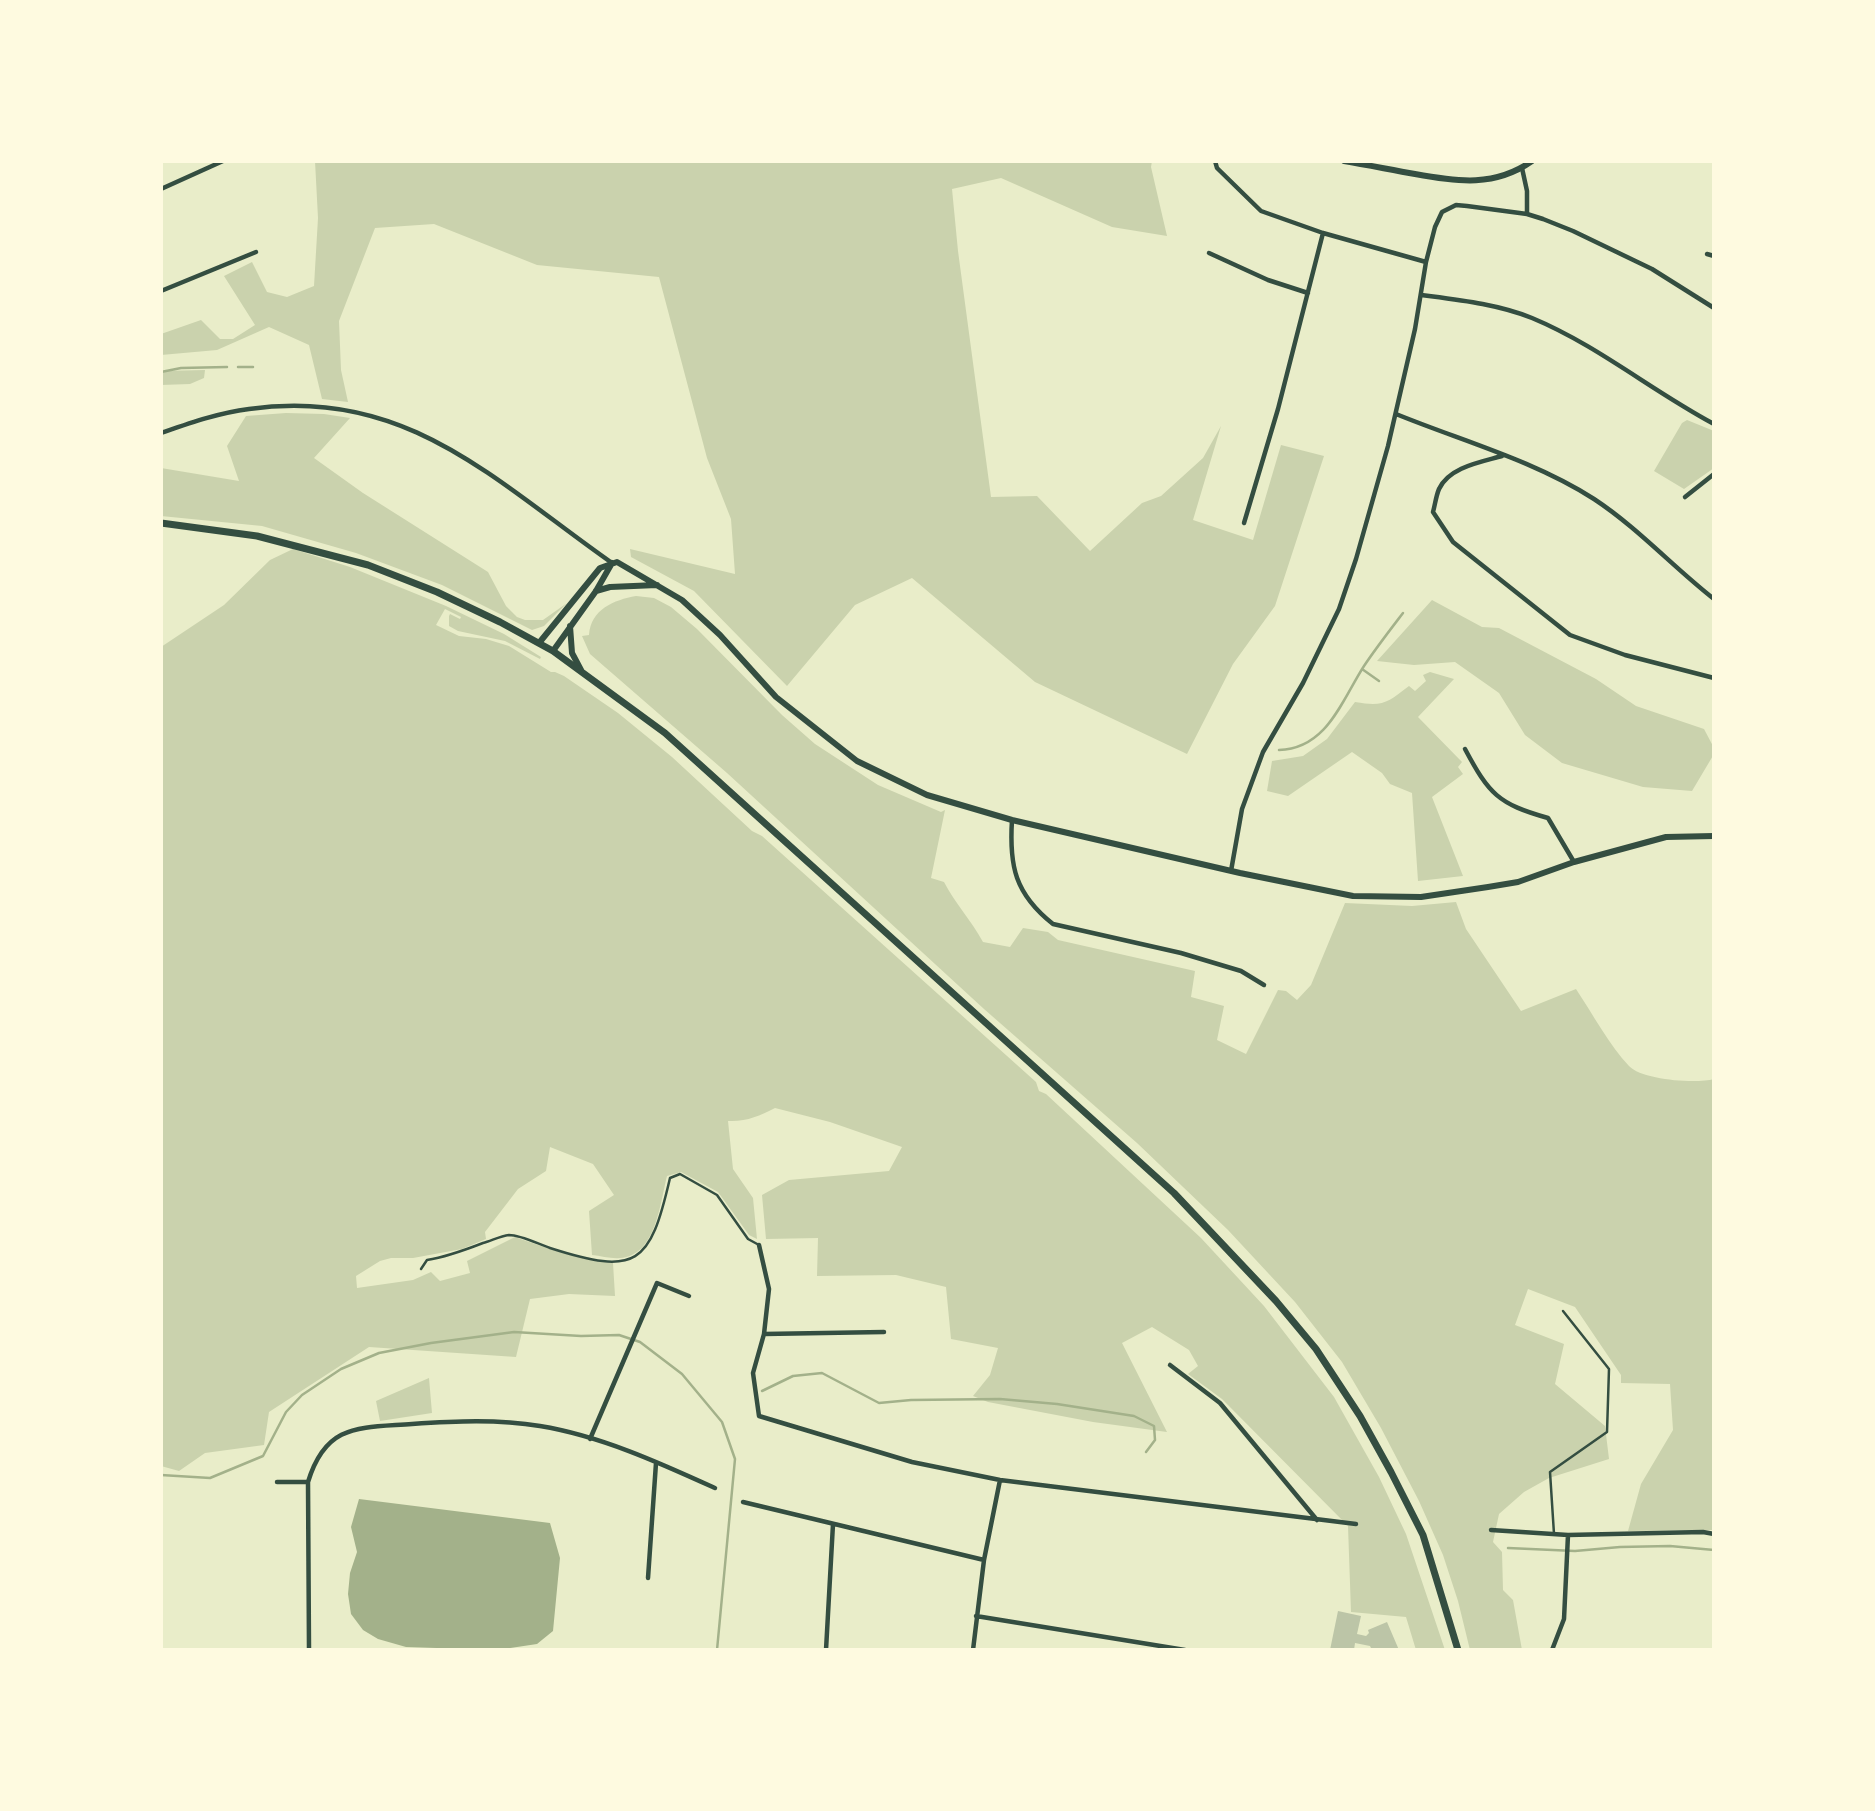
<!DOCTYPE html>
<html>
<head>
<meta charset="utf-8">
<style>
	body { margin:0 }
	#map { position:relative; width:1875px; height:1811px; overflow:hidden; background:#e9edc9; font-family:Poppins,sans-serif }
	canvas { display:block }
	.frame { position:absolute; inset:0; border:163px solid #fefae0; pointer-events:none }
</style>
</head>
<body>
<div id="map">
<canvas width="1875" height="1811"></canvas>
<div class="frame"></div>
</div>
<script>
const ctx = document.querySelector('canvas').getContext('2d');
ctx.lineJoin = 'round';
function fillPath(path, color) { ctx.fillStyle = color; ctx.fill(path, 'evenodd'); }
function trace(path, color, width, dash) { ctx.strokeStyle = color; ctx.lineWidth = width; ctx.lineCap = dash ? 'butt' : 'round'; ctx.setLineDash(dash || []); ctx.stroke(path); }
fillPath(new Path2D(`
	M315,161H1152L1151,167L1167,236L1112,227L1001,178L952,189L958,251L991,497L1037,496L1090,551L1142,503L1161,496L1203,458L1221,426L1193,520L1253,540L1281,445L1324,456L1275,606L1233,664L1187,754L1035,682L912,578L855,605L787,686L694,591L631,557L630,549L735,574L731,519L707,458L659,277L537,265L434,224L375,228L339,321L341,370L348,402L322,399L309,345L269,327L217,350L161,355V334L201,320L220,339H233L255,325L224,276L252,262L267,292L287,297L314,286L318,218Z
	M205,370L204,378L190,384L161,385V371Z
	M286,413L324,414L350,418L314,458L363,493L488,572L506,606L517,617L525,620H543L567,603L544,626L532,630L442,585L356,553L262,526L161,516V468L239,481L227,446L246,416Z
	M1687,420L1714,431V468L1684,489L1654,471L1682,423Z
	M293,549L350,567L446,606L504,634L541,657L540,659L505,641L458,631L449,626V616L450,614L460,619L461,617L445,609L436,625L459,636L486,639L509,646L551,672H555L564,676L618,713L672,757L752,831L762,836L1036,1082L1039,1091L1046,1094L1201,1238L1264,1306L1334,1397L1379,1477L1406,1534L1445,1650H1416L1406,1617L1351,1612L1348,1526L1222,1399L1188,1374L1198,1366L1189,1350L1152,1327L1122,1343L1167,1432L1093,1422L988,1402L973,1396L990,1375L998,1348L951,1339L946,1287L896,1275L817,1276L818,1238L766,1239L762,1195L789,1180L889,1171L902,1147L830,1122L775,1108C759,1116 746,1122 728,1121L733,1169L753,1198L757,1239L749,1235L718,1192L681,1172L667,1176C660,1203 656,1256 620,1258C612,1259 601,1256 592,1255L589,1211L614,1195L593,1164L550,1147L546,1171L518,1189L485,1232L486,1239L462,1249L413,1258H391L380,1261L356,1276L357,1288L413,1280L431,1272L440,1281L470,1273L467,1261L515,1237C547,1248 579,1260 613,1263L615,1296L569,1294L530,1299L516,1357L369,1347L269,1412L264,1445L205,1453L179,1471L161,1466V647L224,605L270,560Z
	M636,596L654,598L671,607L697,629L782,715L815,744L878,785L941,812L945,810L931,878L944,882C955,903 971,920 983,942L1010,947L1023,928L1048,932L1058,940L1195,971L1191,997L1224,1006L1217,1040L1246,1054L1278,990L1286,991L1297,1000L1311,985L1345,903L1412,906L1456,902L1466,929L1521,1011L1576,989C1592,1013 1610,1046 1629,1066C1642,1080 1696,1084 1714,1079V1530L1628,1531L1641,1484L1673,1430L1670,1384L1621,1383V1375L1575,1307L1528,1289L1515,1325L1564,1344L1555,1384L1605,1426L1609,1459L1549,1478L1524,1492L1499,1514L1493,1542L1502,1552L1503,1590L1513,1600L1522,1650H1470L1458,1601L1443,1555L1419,1501L1381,1428L1342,1362L1295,1302L1228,1230L1137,1143L984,1009L727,773L590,654L582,636L589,635C591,609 614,600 636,596Z
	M1432,600L1482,627L1499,628L1596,679L1636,706L1704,729L1714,748V754L1692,791L1643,787L1562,763L1525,735L1499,693L1455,662L1414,665L1377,661Z
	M1430,672L1454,679L1418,717L1462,762L1458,767L1463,774L1432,797L1463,876L1418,881L1412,793L1390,784L1382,773L1352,752L1288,796L1267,791L1272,761L1303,756L1327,739L1355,702C1383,707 1387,703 1409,686L1415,691L1426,681L1423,675Z
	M429,1378L432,1413L380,1421L376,1401Z`), '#cad2ad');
fillPath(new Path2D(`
	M359,1499L550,1523L560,1558L553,1631L537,1644L497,1650L406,1647L378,1639L363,1630L351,1614L348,1594L350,1573L357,1552L351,1527Z`), '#a3b18a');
trace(new Path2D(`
	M238,367H253
	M161,372L181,368L227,367
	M1362,669L1379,681
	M1279,750C1327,749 1342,700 1364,666C1376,648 1390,630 1403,613
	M762,1391L793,1376L822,1373L879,1403L911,1400L1000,1399L1057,1404L1134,1416L1154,1426L1155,1440L1146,1452
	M161,1475L210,1478L263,1456L286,1412L302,1395L341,1369L379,1353L431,1343L514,1332L581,1336L619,1335L640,1342L682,1374L722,1422L735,1459L717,1650
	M1508,1548L1575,1551L1620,1547L1670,1546L1714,1550`), '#a3b18a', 2.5);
fillPath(new Path2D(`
	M1338,1611L1361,1616L1357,1634L1366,1636L1369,1633L1368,1630L1387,1622L1399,1650H1372L1370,1646L1355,1643L1354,1650H1330Z`), '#bcc5a7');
trace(new Path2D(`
	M421,1269L427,1260C446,1257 465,1250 483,1243C491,1241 500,1236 509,1235C521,1235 538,1244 550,1248C637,1276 650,1265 670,1178L680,1174L717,1195L748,1239L759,1245
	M1554,1534L1550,1472L1607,1432L1609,1369L1563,1311`), '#344e41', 2.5);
trace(new Path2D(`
	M1215,161L1217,168L1261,211L1323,233L1426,262
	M1522,168L1527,191V214
	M161,189L223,161
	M1209,253L1268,280L1308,293
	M1707,254L1714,256
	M161,291L256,252
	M1421,295C1459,300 1497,304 1532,318C1597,345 1652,391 1714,424
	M1396,414C1462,441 1533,460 1594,499C1638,528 1673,567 1714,599
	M161,433C190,423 218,413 249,409C405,386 495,481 612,563
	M1502,456C1481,462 1449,467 1439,489C1436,496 1435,505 1433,512L1453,542L1570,635L1625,655L1714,678
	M1685,497L1714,474
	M1244,523L1278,409L1323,233
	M1465,749C1489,794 1498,804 1548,818L1574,862
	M1012,820C1009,866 1015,894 1053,924L1181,953L1241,971L1264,985
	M1231,871L1242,809L1263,752L1303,683L1339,609L1356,559L1388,446L1415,329L1426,262L1435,227L1442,212L1456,205L1467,206L1527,214L1543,219L1573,231L1652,269L1714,308
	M759,1245L769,1289L764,1334L753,1373L759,1416L912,1462L1000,1480L1356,1524
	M764,1334L884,1332
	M1170,1365L1220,1403L1317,1520
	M590,1439L657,1283L689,1296
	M277,1482H308
	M743,1502L984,1560
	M1491,1530L1568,1535L1703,1532L1714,1534
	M648,1578L656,1463
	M976,1616L1185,1650
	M309,1650L308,1482C326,1423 359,1428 412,1424C455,1421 498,1419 540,1426C601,1436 660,1463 715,1488
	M826,1650L833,1524
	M973,1650L984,1560L1000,1480
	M1552,1650L1564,1619L1568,1535`), '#344e41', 4.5);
trace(new Path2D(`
	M1344,161C1368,165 1392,170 1415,174C1458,182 1495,187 1532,161
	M596,591L610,587L657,585
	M570,626L572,653L581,670
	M539,643L600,568L617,562L682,600L720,635L776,697L857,761L927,795L1012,820L1240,873L1353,896L1421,897L1488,887L1518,882L1574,862L1666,837L1714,836
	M553,651L596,591L612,563`), '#344e41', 6);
trace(new Path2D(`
	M161,523L257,536L368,565L437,592L500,622L553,651L665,733L1174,1193L1276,1301L1316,1349L1360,1416L1391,1472L1423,1535L1458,1650`), '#344e41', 7);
</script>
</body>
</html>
